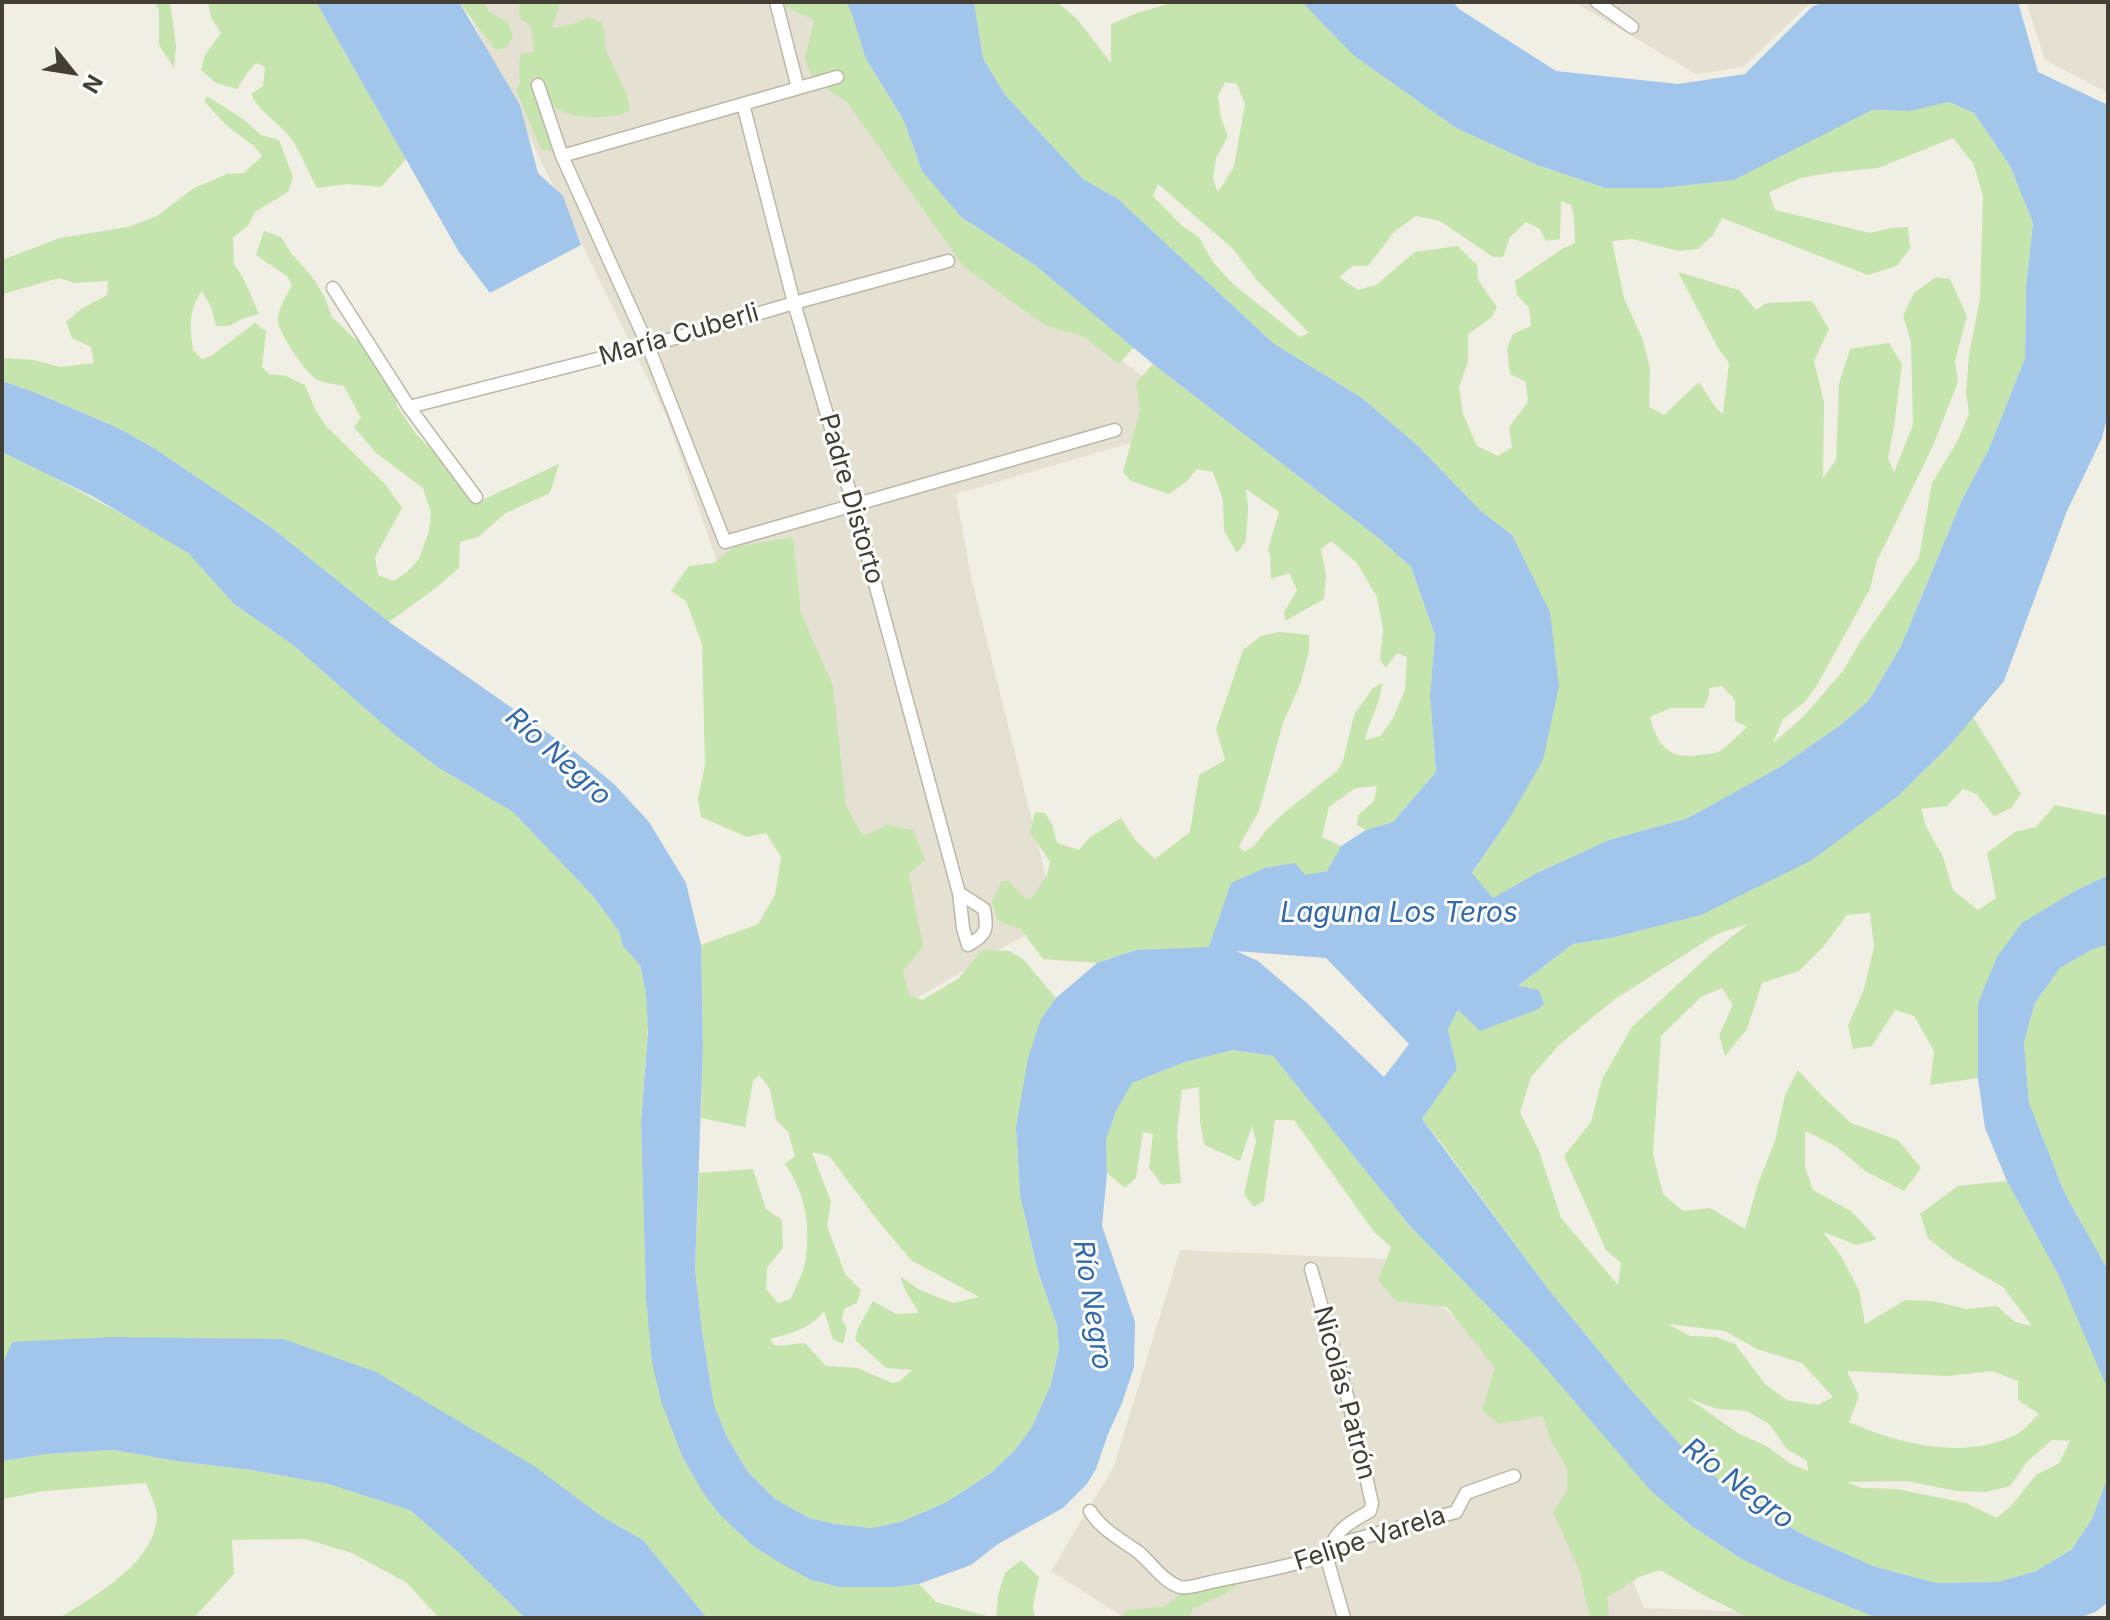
<!DOCTYPE html>
<html>
<head>
<meta charset="utf-8">
<style>
	body { margin:0 }
	#map { position:relative; width:2110px; height:1620px; overflow:hidden; background:#f1efe4; font-family:Inter,sans-serif }
	canvas { display:block }
	.frame { position:absolute; inset:0; border:4px solid #433f34; pointer-events:none }
	.north { position:absolute; left:32px; top:32px; width:80px; height:80px; -webkit-text-stroke:6px #fff; paint-order:stroke; rotate:120deg; font-size:22px; font-weight:700; line-height:32px; text-align:center; color:#433f34 }
	.north::after { content:''; display:block; margin:auto; width:28px; height:36px; background:#433f34; clip-path:polygon(50% 0,100% 100%,50% 72%,0 100%) }
</style>
</head>
<body>
<div id="map">
<canvas width="2110" height="1620"></canvas>
<div class="frame"></div>
<div class="north">N</div>
</div>
<script>
const ctx = document.querySelector('canvas').getContext('2d');
ctx.lineJoin = 'round';
function fillPath(path, color) { ctx.fillStyle = color; ctx.fill(path, 'evenodd'); }
function trace(path, color, width, dash) { ctx.strokeStyle = color; ctx.lineWidth = width; ctx.lineCap = dash ? 'butt' : 'round'; ctx.setLineDash(dash || []); ctx.stroke(path); }
function drawText(font, color, halo, rows, align = 'center') {
  ctx.font = font + ' Inter,sans-serif'; ctx.lineWidth = 6; ctx.setLineDash([]); ctx.textBaseline = 'middle'; ctx.strokeStyle = halo; ctx.fillStyle = color; for (const [text, x, y, turn = 0] of rows) {
    ctx.save(); ctx.translate(x, y); ctx.rotate((+turn || 0) * Math.PI / 180); ctx.textAlign = isNaN(turn) ? turn : align; if (halo) ctx.strokeText(text, 0, 0); ctx.fillText(text, 0, 0); ctx.restore();
  }
}
fillPath(new Path2D(`
	M463,2H829L986,263L1205,421L956,494L971,577L1056,917L886,1016L749,653L667,418Z
	M1574,2H1818L1807,6L1743,67L1696,74Z
	M2026,2H2108V93L2045,60Z
	M1180,1250L1386,1259L1565,1412L1644,1608L1839,1615L1847,1618H1125L1051,1571L1114,1466Z`), '#e5e1d2');
fillPath(new Path2D(`
	M153,2H170L176,46L174,68L159,45V9Z
	M208,2H316L406,159L381,187L347,184L317,188C308,172 301,152 290,137C278,122 259,112 251,94L263,86L265,67L256,63L247,73L237,89L216,83L201,70L205,55L221,33L211,18Z
	M459,2H484L489,12L508,22L513,36L506,48L496,50Z
	M519,2H557L559,6L552,28L573,24L589,17L602,23L605,35V48L627,95L630,111C610,119 588,119 567,113C557,110 547,103 538,99L552,138L551,151L541,149L516,90C523,81 518,75 519,65C519,61 520,58 521,54L534,52L531,26L520,18Z
	M775,2H846L852,14L865,57L904,121L922,171L961,217L1035,265L1134,347L1119,364L1083,336L1046,326L964,267L847,102L813,80L805,59L814,20Z
	M974,2H1057L1077,19L1111,63V24L1137,13L1174,2H1302L1353,55L1456,128L1537,165L1605,188L1819,135L1872,110L1910,111L1949,102L1974,113L2010,166L2033,223L2026,287L2025,358L1989,449L1961,502L1901,646L1869,700L1842,724L1780,767L1688,818L1609,840L1537,873L1493,898L1472,874L1509,819L1512,535L1481,511L1416,444L1362,398L1273,343L1118,199L1083,179L1005,95L983,58ZM1225,82L1237,84L1245,104L1234,167L1218,192L1213,180L1216,158L1228,136L1221,118L1218,96ZM1953,138L1973,163L1983,196L1980,298L1969,355L1966,393L1969,414L1958,440L1932,483L1919,558L1860,642L1843,671L1803,717L1773,743L1783,719L1805,702L1817,685L1870,589L1877,561L1932,448L1958,382L1955,361L1967,316L1950,279L1936,277L1914,293L1903,316L1911,342L1913,425L1894,472L1888,458L1894,427L1902,364L1889,343L1850,349L1839,384L1836,460L1823,478L1824,402L1814,361L1829,329L1812,301L1767,303L1756,310L1739,290L1678,272L1718,348L1729,363L1723,414L1715,407L1699,382L1664,415L1649,407L1650,369L1643,340L1624,298L1612,241L1632,239L1678,251L1698,249L1713,235L1722,218L1868,275L1897,266L1910,248L1908,227L1891,228L1870,233L1775,210L1769,192L1801,178L1828,173L1878,168ZM1158,184L1232,248L1257,280L1309,333L1300,337L1234,285L1213,262L1199,237L1181,225L1153,196ZM1561,201L1571,205L1574,217L1575,243L1562,249L1515,281L1517,295L1529,308L1531,326L1513,334L1507,349L1510,374L1526,382L1528,402L1509,427L1512,447L1498,456L1477,446L1463,414L1459,387L1468,362V334L1491,318L1497,307L1478,280L1477,265L1458,246L1415,252L1376,285L1358,290L1339,277L1353,266H1368L1394,232L1416,216L1440,221L1493,257H1503L1510,237L1526,222L1540,229L1546,241L1560,239ZM1722,686L1735,700V721L1747,727C1739,734 1728,747 1718,752C1712,754 1704,754 1699,755C1668,760 1657,744 1650,717L1671,708H1704L1709,695V688Z
	M207,96L243,119L261,135L279,140L293,177L288,192L255,212L248,226L233,237L234,265C243,273 253,301 259,314L242,319L229,326H216L211,307L202,291C188,310 190,327 193,350L202,359L211,356L255,323L266,331L262,367L269,374L286,376L305,385L315,409L327,427L385,484L402,508L375,557L378,575L394,581L407,572L419,559L429,531L431,513L423,488L376,453L354,427L361,418L344,386C336,384 325,384 318,380C307,375 279,334 278,321C277,309 287,296 292,285L287,276L256,255L264,231L281,237L291,253L313,278L324,296L332,317L354,338L376,352L391,375L397,406L416,434L443,461L455,481L476,503L559,464L550,493L506,513L478,537L460,542L459,568L437,587L389,622L272,528L154,448L116,427L39,394L2,381V358L34,360L60,367L94,363L91,347L72,338L66,322L81,309L107,295L108,281L74,283L59,278L6,293L2,296V260L60,238L128,227L157,216L194,188L227,174L244,173L262,156L254,146L226,125L204,101Z
	M1153,364L1381,540L1411,567L1435,635L1430,696L1436,772L1393,822L1366,830L1357,825L1358,815L1374,801L1377,786L1355,788L1329,807L1322,837L1341,846L1327,871L1305,876L1231,883L1209,948L1136,950L1097,963L1043,959L1020,928L1009,926L997,919L992,901L1002,881H1009L1025,899L1032,898L1047,875L1050,862L1030,832L1035,812L1045,813L1052,824L1057,843L1079,850L1090,837L1121,818L1137,842L1155,859L1190,832L1199,775L1225,760L1216,729L1243,650L1261,636L1279,632L1309,635V651L1301,682L1283,723L1259,811L1239,846L1244,852L1254,846L1267,829L1285,812L1337,771L1343,761L1354,715L1372,689L1382,683C1381,703 1369,721 1365,740L1381,736L1393,718L1405,690L1407,657L1397,653L1386,668L1380,660L1383,629L1377,597L1357,563L1331,541L1321,549L1326,575L1324,599L1285,621L1284,612L1297,590L1289,573L1271,579L1270,554L1268,549L1279,512L1246,489L1248,508L1246,541L1237,553L1224,531L1223,500L1213,472L1197,469L1186,482L1169,494L1131,481L1123,472L1140,410L1136,383Z
	M2,452L38,469L144,526L188,553L234,604L293,645L394,734L439,768L513,812L593,896L620,933L622,945L640,965L646,994L648,1025L641,1122L646,1298L652,1353L662,1401L682,1456L703,1493L720,1515L753,1546L811,1580L839,1587H893L919,1584L936,1602L994,1618H707L643,1540L601,1516L13,1342L2,1366Z
	M793,537L801,613L833,686L846,806L863,836L888,825L913,830L925,860L909,874L923,946L903,971L909,995L922,1000L958,979L982,950L1009,951L1023,959L1056,998L1041,1019L1016,1127L1020,1195L1038,1272L1057,1325L1059,1348L1051,1384L1032,1427L1015,1450L991,1473L945,1503L900,1522L872,1528L835,1524L809,1518L775,1499L748,1472L727,1437L714,1405L702,1331L695,1270L699,1173L753,1169L766,1209L782,1220L783,1248L767,1268L766,1289L778,1303L791,1299C795,1287 803,1275 805,1263C811,1227 806,1194 785,1164L795,1156L788,1132L776,1120L770,1089L759,1075L753,1081L745,1127L701,1118L703,1047L701,945L758,924L775,895L781,857L766,833L747,837L701,817L698,798L705,765L702,644L686,601L671,591L689,566L714,563L734,547ZM812,1152L829,1156L879,1222L911,1260L979,1297L953,1303L920,1290L900,1276L905,1290L919,1313L896,1314L873,1301L858,1328L855,1340L886,1368L912,1370L900,1381L892,1383L857,1368L826,1366L805,1343C794,1343 785,1347 774,1345L770,1339C789,1334 812,1328 824,1311L833,1339L843,1344L847,1328L842,1320L844,1309L857,1303L861,1290L845,1274L827,1226L831,1202Z
	M1973,717L2021,794L2011,808L1994,816L1976,794L1963,789L1947,806L1921,809L1926,826L1943,857L1953,890L1978,910L1996,898L1987,853L2015,832L2036,827L2055,805L2108,816V875L2075,891L1978,1003V1078L1930,1085L1934,1051L1914,1016L1895,1010L1872,1046L1853,1049L1848,1026L1864,989L1874,947L1870,913L1847,915L1823,947L1799,971L1762,983L1747,1029L1725,1056L1719,1035L1733,1005L1722,988L1701,997L1661,1036L1653,1155L1663,1194L1683,1211L1710,1208L1745,1229L1759,1181L1775,1141L1785,1095L1798,1070L1822,1096L1851,1123L1898,1140L1921,1168L1904,1191L1865,1171L1837,1147L1805,1131V1167L1813,1190L1851,1211L1877,1239L1857,1245L1823,1232L1841,1256L1859,1290L1865,1324L1905,1300L1933,1301L1966,1309L1997,1306L2015,1322L2032,1326L2003,1287L1954,1259L1928,1238L1920,1214L1958,1186L2007,1181L2059,1276L2108,1388V1477L2092,1519L2071,1550L2036,1571L1998,1582L1936,1583L1873,1566L1806,1536L1746,1502L1693,1459L1632,1391L1549,1290L1445,1148L1422,1119L1457,1069L1448,1028L1458,1010L1480,1031L1537,1010L1544,1004L1517,987L1573,944L1611,938L1701,915L1898,796L1950,745ZM1748,924L1708,956L1632,1027L1602,1079L1591,1122L1564,1156L1606,1250L1621,1263L1618,1285L1561,1218L1539,1151L1520,1112L1531,1077L1559,1045L1615,999L1717,934ZM1668,1324L1725,1331L1757,1349L1802,1363L1833,1397L1818,1405L1787,1400L1766,1385L1735,1344L1716,1337L1690,1336ZM1847,1371L1948,1376L1992,1371L2018,1381V1400L2039,1414C2032,1420 2025,1430 2017,1434C1964,1461 1899,1444 1849,1422L1859,1396ZM1688,1398L1717,1409L1747,1411L1769,1424L1787,1449L1807,1461L1808,1471L1791,1464L1768,1447L1738,1433ZM2052,1440L2070,1441L2059,1463L2036,1475L2012,1505L1997,1518L1966,1503L1897,1489L1862,1488L1847,1482L1906,1481L1957,1491L1986,1492L2010,1486L2027,1462Z
	M2108,945V1270L2065,1194L2029,1103L2024,1042L2035,1003L2060,968L2093,949Z
	M1233,1050L1273,1056L1410,1226L1532,1352L1652,1491L1693,1527L1740,1558L1786,1581L1877,1618H1750L1705,1596L1660,1570L1639,1577L1607,1597L1609,1618H1590L1579,1570L1553,1512L1567,1491V1468L1551,1441L1543,1416L1499,1424L1482,1410L1495,1368L1447,1307L1396,1301L1378,1280L1391,1247L1374,1232L1294,1120H1275L1264,1201L1254,1207L1244,1194L1256,1141L1252,1126L1240,1161L1204,1145L1200,1121L1199,1087L1182,1090L1177,1133L1181,1183L1162,1185L1149,1168L1153,1134L1143,1132L1136,1178L1125,1188L1107,1173L1106,1140L1116,1111L1132,1083L1185,1062Z
	M114,1450L176,1461L251,1470L328,1484L410,1510L457,1551L525,1618H439L407,1583L352,1553L305,1539L232,1540L234,1574L194,1618H59C95,1596 153,1564 157,1518C158,1508 149,1493 146,1483L45,1491L2,1499V1461L47,1454Z
	M1021,1560L1039,1577L1033,1605L1035,1618H996L998,1595L1005,1573Z
	M1243,1580L1225,1594L1192,1609L1190,1618H1118L1128,1610L1164,1607L1186,1590Z`), '#c5e4ae');
fillPath(new Path2D(`
	M316,2H459L520,105L538,173L563,196L581,245L490,293L459,252Z
	M846,2H974L983,58L1005,95L1083,179L1118,199L1273,343L1362,398L1416,444L1481,511L1512,535L1550,612L1559,686L1543,760L1509,819L1472,873L1493,898L1537,873L1609,840L1688,818L1780,767L1842,724L1869,700L1901,646L1961,502L1989,449L2025,358L2026,287L2033,223L2010,166L1974,113L1949,102L1910,111L1872,110L1734,180L1660,188H1605L1537,165L1456,128L1353,55L1302,2H1453L1459,9L1556,71L1678,84L1745,74L1813,6L1828,2H2018L2038,72L2108,105V414L2102,438L2067,511L2004,681L1950,745L1898,796L1812,860L1701,915L1611,938L1573,944L1518,986L1539,990L1544,1004L1537,1010L1480,1031L1458,1010L1448,1029L1457,1069L1422,1119L1549,1290L1632,1391L1693,1459L1746,1502L1806,1536L1873,1566L1936,1583L1998,1582L2036,1571L2071,1550L2092,1519L2108,1477V1602L2097,1611L2080,1618H1877L1786,1581L1740,1558L1693,1527L1651,1491L1532,1352L1410,1226L1273,1056L1233,1050L1185,1062L1132,1083L1116,1111L1106,1140L1107,1173L1102,1226L1135,1322L1134,1367L1122,1403L1108,1434L1096,1469L1087,1484L1063,1508L998,1544L971,1565L919,1584L893,1587H839L811,1580L782,1564L753,1546L720,1515L703,1493L682,1456L661,1401L652,1362L646,1298L641,1122L648,1031L646,994L640,965L622,945L620,933L593,896L513,812L439,768L394,734L293,645L234,604L188,553L94,497L2,452V381L39,394L116,427L154,448L272,528L389,622L575,752L614,784L649,822L686,883L701,945L703,1047L695,1270L702,1331L714,1405L727,1437L748,1472L775,1499L809,1518L835,1524L871,1528L900,1522L945,1503L991,1473L1015,1450L1032,1427L1051,1384L1059,1348L1057,1325L1038,1272L1020,1195L1016,1127L1028,1058L1041,1019L1056,998L1097,963L1136,950L1209,947L1231,883L1265,868L1295,863L1305,875L1327,871L1341,846L1366,830L1393,822L1436,772L1430,696L1435,635L1411,567L1381,540L1153,364L1035,265L961,217L922,171L904,121L865,57L852,14ZM1236,951L1326,958L1409,1044L1384,1077L1307,1003L1258,961Z
	M2108,875V945L2093,949L2060,968L2035,1003L2024,1042L2029,1103L2065,1194L2108,1270V1390L2059,1276L2007,1181L1985,1128L1978,1078V1003L1997,957L2022,923L2075,891Z
	M111,1337L283,1339L376,1372L534,1466L601,1516L643,1540L707,1618H525L457,1551L410,1510L328,1484L251,1470L176,1461L114,1450L47,1454L2,1461V1366L12,1342Z`), '#a2c5ec');
const street = new Path2D(`
	M776,2L798,88
	M1597,2L1632,27
	M538,85L562,156L648,346L725,542L1115,430
	M743,104L794,303L854,506L959,893L963,928L968,945C987,935 988,929 984,909L959,893
	M562,156L837,77
	M333,288L409,407L476,497
	M409,407L648,346L794,303L948,261
	M1311,1269L1349,1403L1372,1503L1370,1511C1354,1520 1338,1528 1331,1546
	M1090,1511C1101,1529 1120,1539 1137,1551C1151,1562 1162,1581 1180,1587C1188,1589 1202,1584 1211,1582C1250,1574 1288,1567 1326,1555L1331,1546L1456,1512L1466,1493L1514,1476
	M1326,1555L1344,1618`);
trace(street, '#bcb7a7', 15);
trace(street, '#fff', 12);
drawText('26px', '#433f34', '#fff', [
	["María Cuberli",679,335,-16],
	["Padre Distorto",851,499,74],
	["Nicolás Patrón",1344,1393,75],
	["Felipe Varela",1370,1539,-18]
]);
drawText('italic 28px', '#3369a9', '#fff', [
	["Río Negro",558,757,42],
	["Laguna Los Teros",1399,914],
	["Río Negro",1092,1305,81],
	["Río Negro",1738,1484,37]
]);
</script>
</body>
</html>
